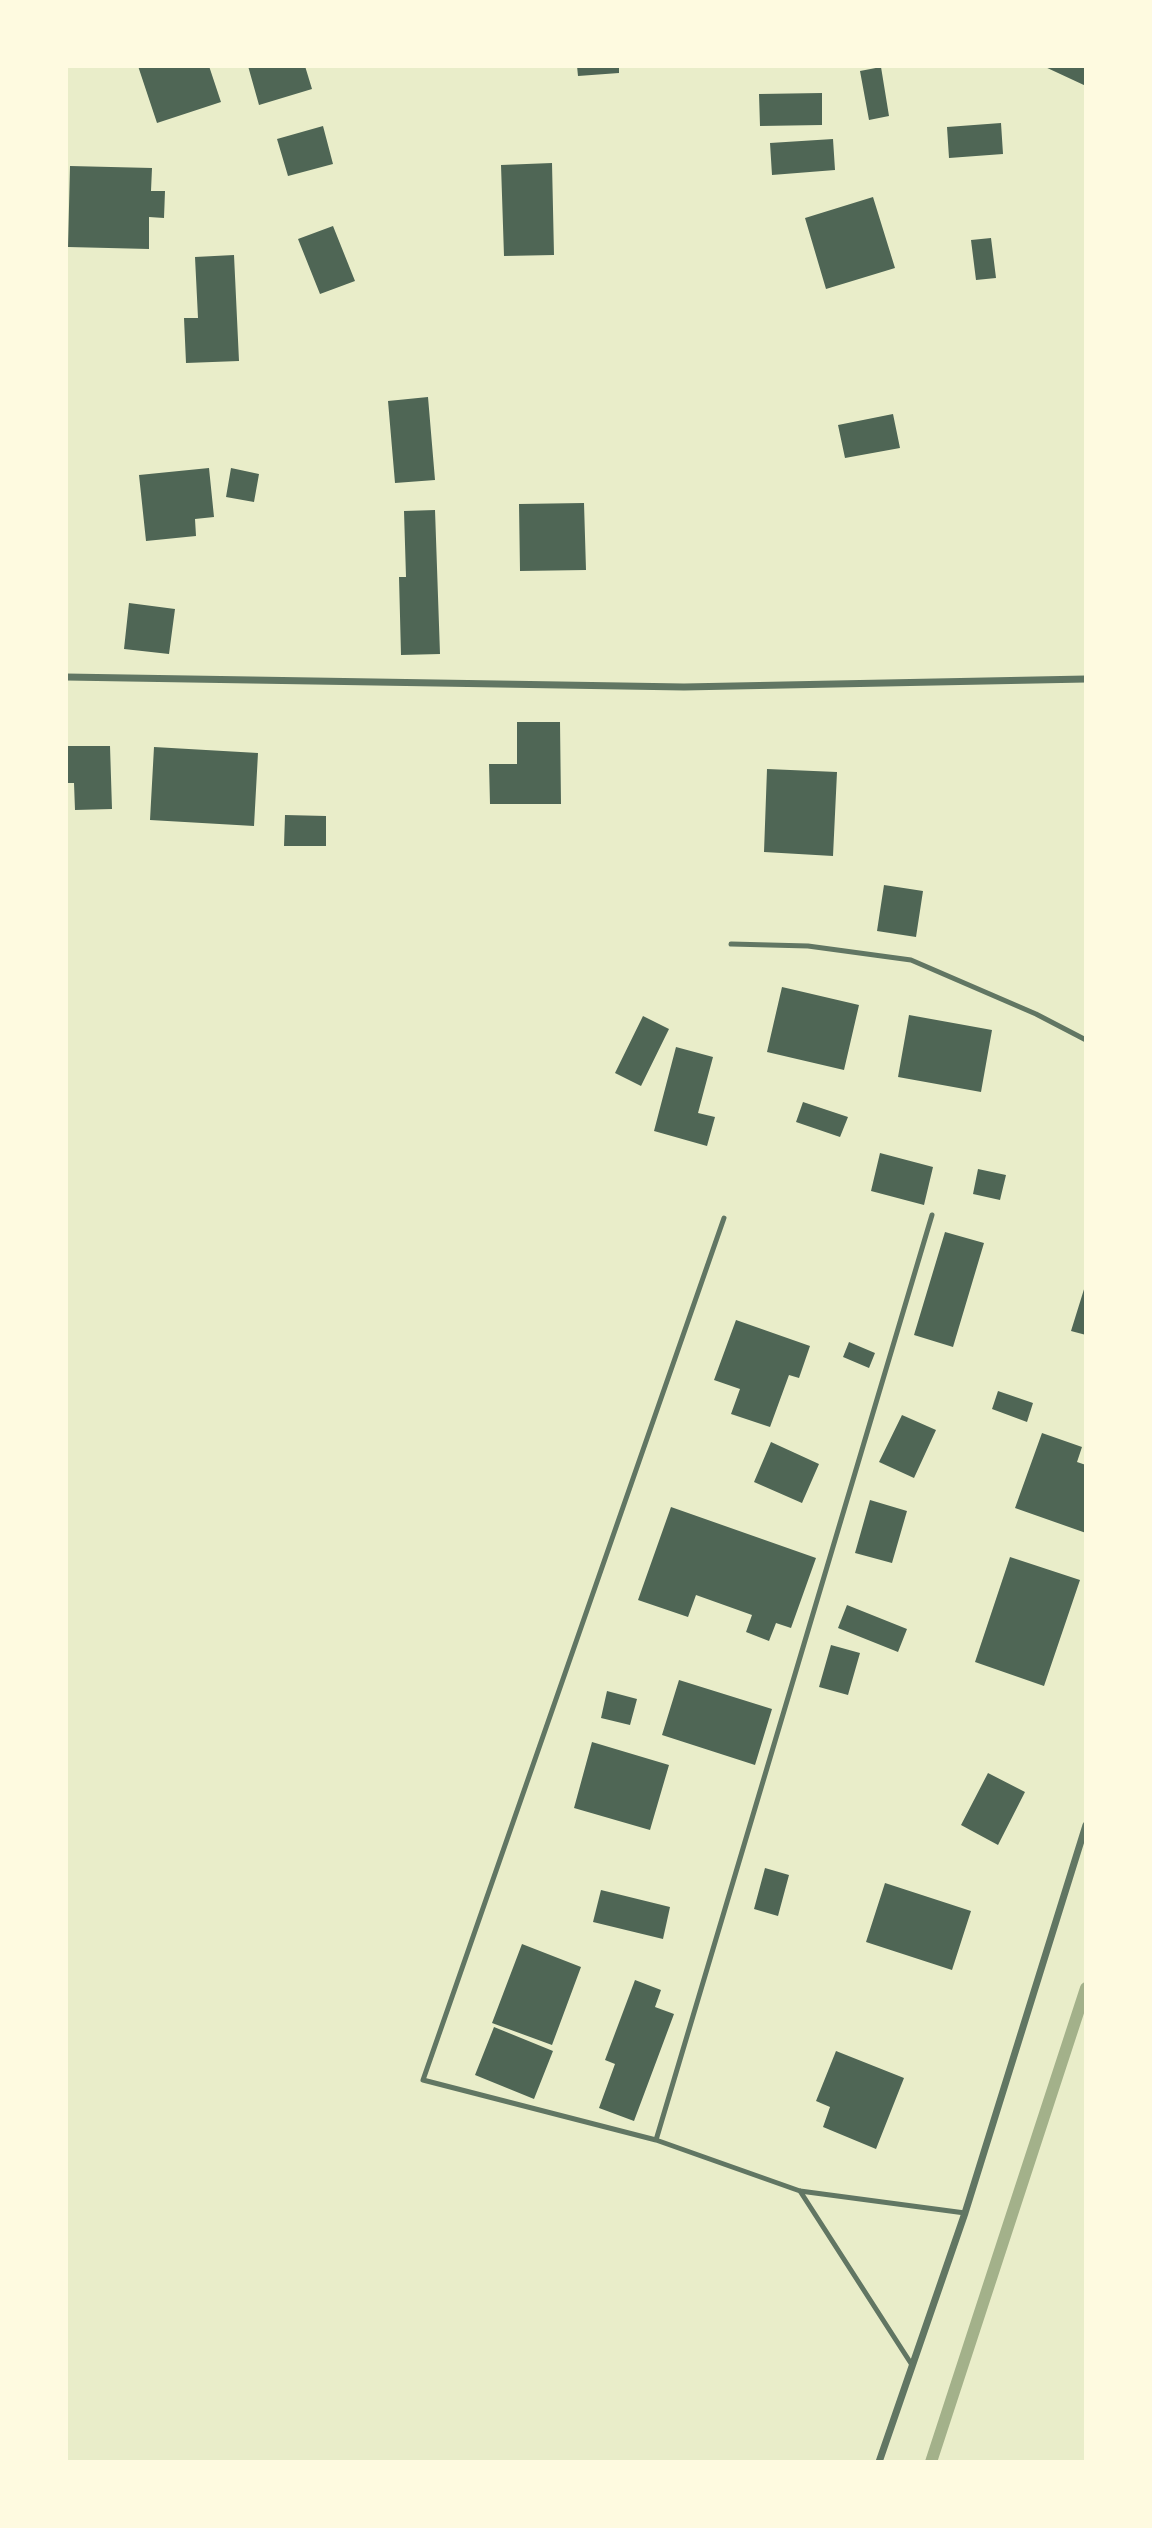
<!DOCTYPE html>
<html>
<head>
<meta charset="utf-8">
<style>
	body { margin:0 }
	#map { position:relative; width:1152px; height:2528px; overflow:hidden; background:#e9edc9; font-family:Manrope,sans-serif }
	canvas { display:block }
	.frame { position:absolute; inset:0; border:68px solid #fefae0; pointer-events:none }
</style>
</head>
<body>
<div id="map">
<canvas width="1152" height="2528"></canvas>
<div class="frame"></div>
</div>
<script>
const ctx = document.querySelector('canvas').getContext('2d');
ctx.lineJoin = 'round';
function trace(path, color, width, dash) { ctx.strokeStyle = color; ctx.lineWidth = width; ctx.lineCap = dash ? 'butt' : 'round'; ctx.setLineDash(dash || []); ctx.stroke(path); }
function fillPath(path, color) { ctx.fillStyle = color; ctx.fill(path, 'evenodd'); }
trace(new Path2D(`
	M931,2462L1086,1988`), '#a3b18a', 12);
fillPath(new Path2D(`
	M138,66H209L221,102L157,123Z
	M248,66H305L312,89L259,105Z
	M577,66H619V73L578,76Z
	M1043,66H1086V86Z
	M881,67L889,116L869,120L860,71Z
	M822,93V125L760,126L759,94Z
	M1001,123L1003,154L949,158L947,127Z
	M323,126L333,164L288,176L277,139Z
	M833,139L835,170L772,175L770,143Z
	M552,163L554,255L504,256L501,165Z
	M70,166L152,168L151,191H165L164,218L149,217V249L68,247Z
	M873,197L895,268L826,289L805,218Z
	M333,226L355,281L320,294L298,239Z
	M991,238L996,278L976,280L971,240Z
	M234,255L239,361L186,363L184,318H198L195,257Z
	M428,397L435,480L395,483L388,401Z
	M893,414L900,448L845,458L838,425Z
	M209,468L214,517L195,519L196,536L146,541L139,475Z
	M231,468L259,474L254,502L226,497Z
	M584,503L586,570L520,571L519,504Z
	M435,510L440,654L401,655L399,577H406L404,511Z
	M129,603L175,609L169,654L124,649Z
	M517,722H560L561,804H490L489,764H517Z
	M66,746H110L112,809L75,810L74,783H66Z
	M154,747L258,753L254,826L150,820Z
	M767,769L837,772L833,856L764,852Z
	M285,815L326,816V846H284Z
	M884,885L923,891L916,937L877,931Z
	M782,987L859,1005L844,1070L767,1052Z
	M909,1015L992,1030L981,1092L898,1077Z
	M643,1016L669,1029L641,1086L615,1073Z
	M676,1047L713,1057L698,1113L715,1117L707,1146L654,1131Z
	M803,1102L848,1117L840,1137L796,1122Z
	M880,1153L933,1167L924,1205L871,1191Z
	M978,1169L1006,1175L1000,1200L973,1194Z
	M945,1232L984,1243L953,1347L914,1335Z
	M1085,1286H1086V1335L1071,1331Z
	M736,1320L810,1346L799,1378L789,1375L770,1427L731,1414L740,1389L714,1380Z
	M849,1342L875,1353L869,1368L843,1357Z
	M998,1391L1033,1403L1027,1422L992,1409Z
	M902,1415L936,1430L914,1478L879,1462Z
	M1042,1433L1082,1447L1077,1462L1086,1465V1533L1015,1508Z
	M771,1442L819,1464L802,1503L754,1482Z
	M870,1500L907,1511L892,1563L855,1553Z
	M671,1507L816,1558L791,1628L776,1623L769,1641L746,1632L752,1615L696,1595L688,1617L638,1600Z
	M1010,1557L1080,1580L1044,1686L975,1662Z
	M847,1605L907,1629L898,1652L838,1628Z
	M831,1645L860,1653L848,1695L819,1687Z
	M679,1680L772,1709L755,1765L662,1735Z
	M607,1691L637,1699L630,1725L601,1718Z
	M592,1742L669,1765L650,1830L574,1808Z
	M988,1773L1025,1792L998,1845L961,1825Z
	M765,1868L789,1875L778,1916L754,1909Z
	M885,1883L971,1911L952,1970L866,1942Z
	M601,1890L670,1907L663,1939L593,1922Z
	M522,1944L581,1967L552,2045L492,2023Z
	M635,1980L661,1990L655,2007L674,2014L634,2121L599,2108L615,2064L605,2060Z
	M494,2027L553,2051L534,2099L475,2075Z
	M836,2051L904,2078L876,2149L823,2127L830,2107L816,2101Z`), '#4f6655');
trace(new Path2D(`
	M731,944L808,946L911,960L1036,1014L1086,1040
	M932,1215L656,2140L800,2191L965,2213
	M656,2140L423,2080L724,1218
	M800,2191L912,2365`), '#617663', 5);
trace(new Path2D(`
	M66,677L684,687L1086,679
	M879,2462L965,2213L1086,1825`), '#617663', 7);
</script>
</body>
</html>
